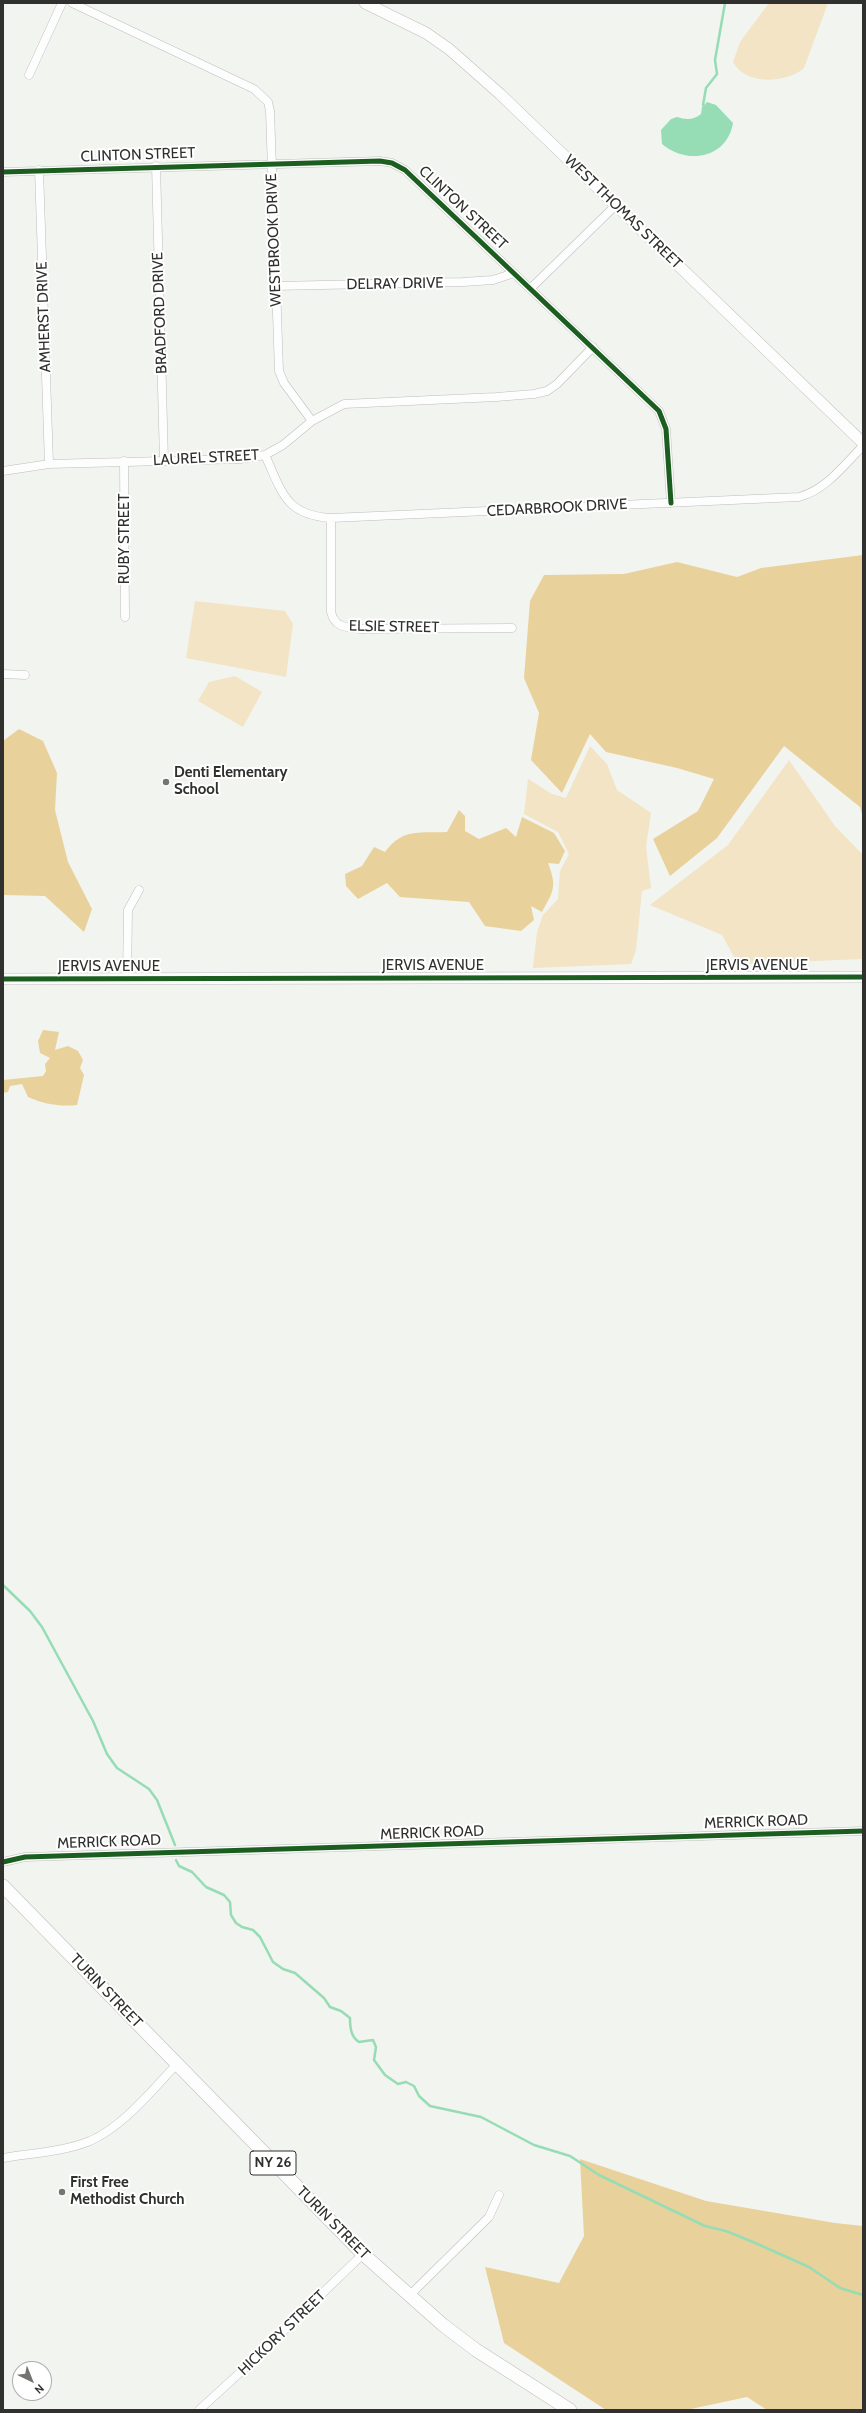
<!DOCTYPE html>
<html>
<head>
<meta charset="utf-8">
<style>
	body { margin:0 }
	#map { position:relative; width:866px; height:2413px; overflow:hidden; background:#f2f4ef; font-family:Cabin,sans-serif }
	canvas { display:block }
	.frame { position:absolute; inset:0; border:4px solid #30312e; pointer-events:none }
	.north { position:absolute; left:12px; top:2361px; width:40px; height:40px; box-sizing:border-box; background:#fff; border:1px solid #acadab; border-radius:50%; rotate:137deg; font-size:11px; font-weight:700; line-height:16px; text-align:center; color:#30312e }
	.north::after { content:''; display:block; margin:auto; width:14px; height:18px; background:#747572; clip-path:polygon(50% 0,100% 100%,50% 72%,0 100%) }
</style>
</head>
<body>
<div id="map">
<canvas width="866" height="2413"></canvas>
<div class="frame"></div>
<div class="north">N</div>
</div>
<script>
const ctx = document.querySelector('canvas').getContext('2d');
ctx.lineJoin = 'round';
function fillPath(path, color) { ctx.fillStyle = color; ctx.fill(path, 'evenodd'); }
function trace(path, color, width, dash) { ctx.strokeStyle = color; ctx.lineWidth = width; ctx.lineCap = dash ? 'butt' : 'round'; ctx.setLineDash(dash || []); ctx.stroke(path); }
function drawText(font, color, halo, rows, align = 'center') {
  ctx.font = font + ' Cabin,sans-serif'; ctx.lineWidth = 4; ctx.setLineDash([]); ctx.textBaseline = 'middle'; ctx.strokeStyle = halo; ctx.fillStyle = color; for (const [text, x, y, turn = 0] of rows) {
    ctx.save(); ctx.translate(x, y); ctx.rotate((+turn || 0) * Math.PI / 180); ctx.textAlign = isNaN(turn) ? turn : align; if (halo) ctx.strokeText(text, 0, 0); ctx.fillText(text, 0, 0); ctx.restore();
  }
}
fillPath(new Path2D(`
	M769,3H828L804,68C788,83 745,86 733,62L740,42Z
	M195,601L285,611L293,624L286,677L186,658Z
	M235,676L262,692L243,727L198,701L209,682Z
	M590,746L607,764L617,790L651,813L646,847L651,888L642,891L636,950L631,964L533,968L537,932L543,915L558,899L560,871L569,854L558,832L524,814L528,779L552,794L566,798Z
	M789,760L835,826L863,855V959L738,964L722,935L650,905L728,845Z`), '#f2e4c4');
fillPath(new Path2D(`
	M863,555V818L860,807L784,746L717,838L670,876L653,839L698,811L714,779L677,768L606,752L590,734L562,793L531,760L539,713L524,678L530,601L544,575L624,574L677,562L737,577L761,568Z
	M19,729L43,741L57,773L55,810L68,862L92,909L84,932L45,896L3,895V741Z
	M459,810L465,816V831L479,839L506,828L516,837L522,817L554,833L565,851L559,864L548,863C557,887 554,890 542,912L531,906L534,920L521,931L485,926L469,902L400,897L387,883L358,899L346,886L345,874L362,866L374,847L385,852C402,828 420,833 447,832Z
	M43,1030L59,1032L55,1050L68,1046L78,1051L83,1060L80,1068L84,1075L77,1105C60,1107 44,1104 28,1097L22,1084L10,1086L8,1092L3,1093V1080L43,1076L46,1071L45,1064L50,1058L40,1053L38,1041Z
	M580,2159L706,2201L835,2223L863,2226V2410H767L747,2397L686,2410H606L504,2343L485,2267L559,2283L584,2236Z`), '#e9d19b');
fillPath(new Path2D(`
	M707,102L716,105L733,123C727,159 686,165 662,144L661,130L671,119L677,117C686,120 694,120 701,114L702,107Z`), '#96dcb5');
trace(new Path2D(`
	M703,105L706,88L717,74L715,60L725,3
	M3,1585L30,1611L42,1627L93,1721L107,1754L117,1768L149,1789L157,1800L175,1845
	M176,1860L179,1866L192,1872L206,1887L224,1895L230,1902L231,1915L236,1923L242,1927L253,1930L260,1937L273,1962L283,1969L295,1973L324,1998L330,2007L341,2011L350,2018C350,2028 351,2037 359,2042L373,2040L376,2047L374,2060L385,2075L398,2084L406,2082L414,2086L419,2096L430,2106L481,2117L534,2145L570,2156L599,2175L705,2226L726,2231L753,2242L809,2267L840,2288L863,2295`), '#96dcb5', 2.5);
const street = new Path2D(`
	M72,3L254,89L268,102L270,111L279,371L284,383L312,421
	M29,75L62,3
	M156,166L164,461
	M39,170L49,464
	M3,172L380,161L392,163L405,170L659,411L666,429L671,503
	M275,286L463,282L493,280L514,273
	M531,288L616,205
	M265,455C282,492 285,515 331,518L799,497C826,490 844,465 863,446
	M124,461L125,617
	M3,471L49,464L240,459L265,455L283,445L312,421L344,404L496,397L534,394L547,391L557,384L593,347
	M331,518V612C335,628 346,627 360,629L512,628
	M3,674L25,675
	M127,979L128,910L139,890
	M3,1862L25,1857L863,1831
	M3,2158C31,2153 63,2152 90,2141C124,2126 152,2090 177,2064
	M409,2296L489,2217L499,2195
	M199,2410L245,2368L363,2254`);
const secondary = new Path2D(`
	M365,3L426,33L449,49L500,94L863,443
	M3,979L863,977`);
const primary = new Path2D(`
	M3,1886L363,2254L443,2325L476,2350L570,2410`);
trace(street, '#bdbebb', 9);
trace(secondary, '#bdbebb', 12);
trace(primary, '#bdbebb', 14);
trace(street, '#fdfdfd', 8);
trace(secondary, '#fdfdfd', 11);
trace(primary, '#fdfdfd', 13);
trace(new Path2D(`
	M3,172L380,161L392,163L405,170L659,411L666,429L671,503
	M3,979L863,977
	M3,1862L25,1857L863,1831`), '#1b5e20', 5);
for (const [x, y, r, color] of [
	[166,782,4,"#747572"],
	[62,2192,4,"#747572"]
]) { const dot = new Path2D(); dot.arc(x, y, r, 0, 2 * Math.PI); ctx.fillStyle = color; ctx.fill(dot); trace(dot, '#fff', 1.5); }
for (const [x, y, w] of [
	[273,2163,46]
]) { const box = new Path2D(); box.roundRect(x - w / 2, y - 12, w, 24, 3); ctx.fillStyle = '#fff'; ctx.fill(box); trace(box, '#30312e', 1); }
drawText('bold 14px', '#30312e', null, [
	["NY 26",273,2163]
]);
drawText('15px', '#30312e', '#fff', [
	["CLINTON STREET",138,155,-2],
	["CLINTON STREET",463,208,43],
	["WEST THOMAS STREET",623,212,44],
	["WESTBROOK DRIVE",274,240,-92],
	["DELRAY DRIVE",395,284,-1],
	["BRADFORD DRIVE",160,313,-92],
	["AMHERST DRIVE",44,317,-92],
	["LAUREL STREET",206,458,-3],
	["CEDARBROOK DRIVE",557,508,-3],
	["RUBY STREET",125,539,-90],
	["ELSIE STREET",394,627,1],
	["JERVIS AVENUE",433,966],
	["JERVIS AVENUE",757,966],
	["JERVIS AVENUE",109,967],
	["MERRICK ROAD",756,1822,-2],
	["MERRICK ROAD",432,1833,-2],
	["MERRICK ROAD",109,1842,-2],
	["TURIN STREET",106,1991,46],
	["TURIN STREET",333,2223,45],
	["HICKORY STREET",282,2333,-44]
]);
drawText('bold 15px', '#30312e', '#fff', [
	["Denti Elementary",174,773],
	["School",174,790],
	["First Free",70,2183],
	["Methodist Church",70,2200]
], 'left');
</script>
</body>
</html>
